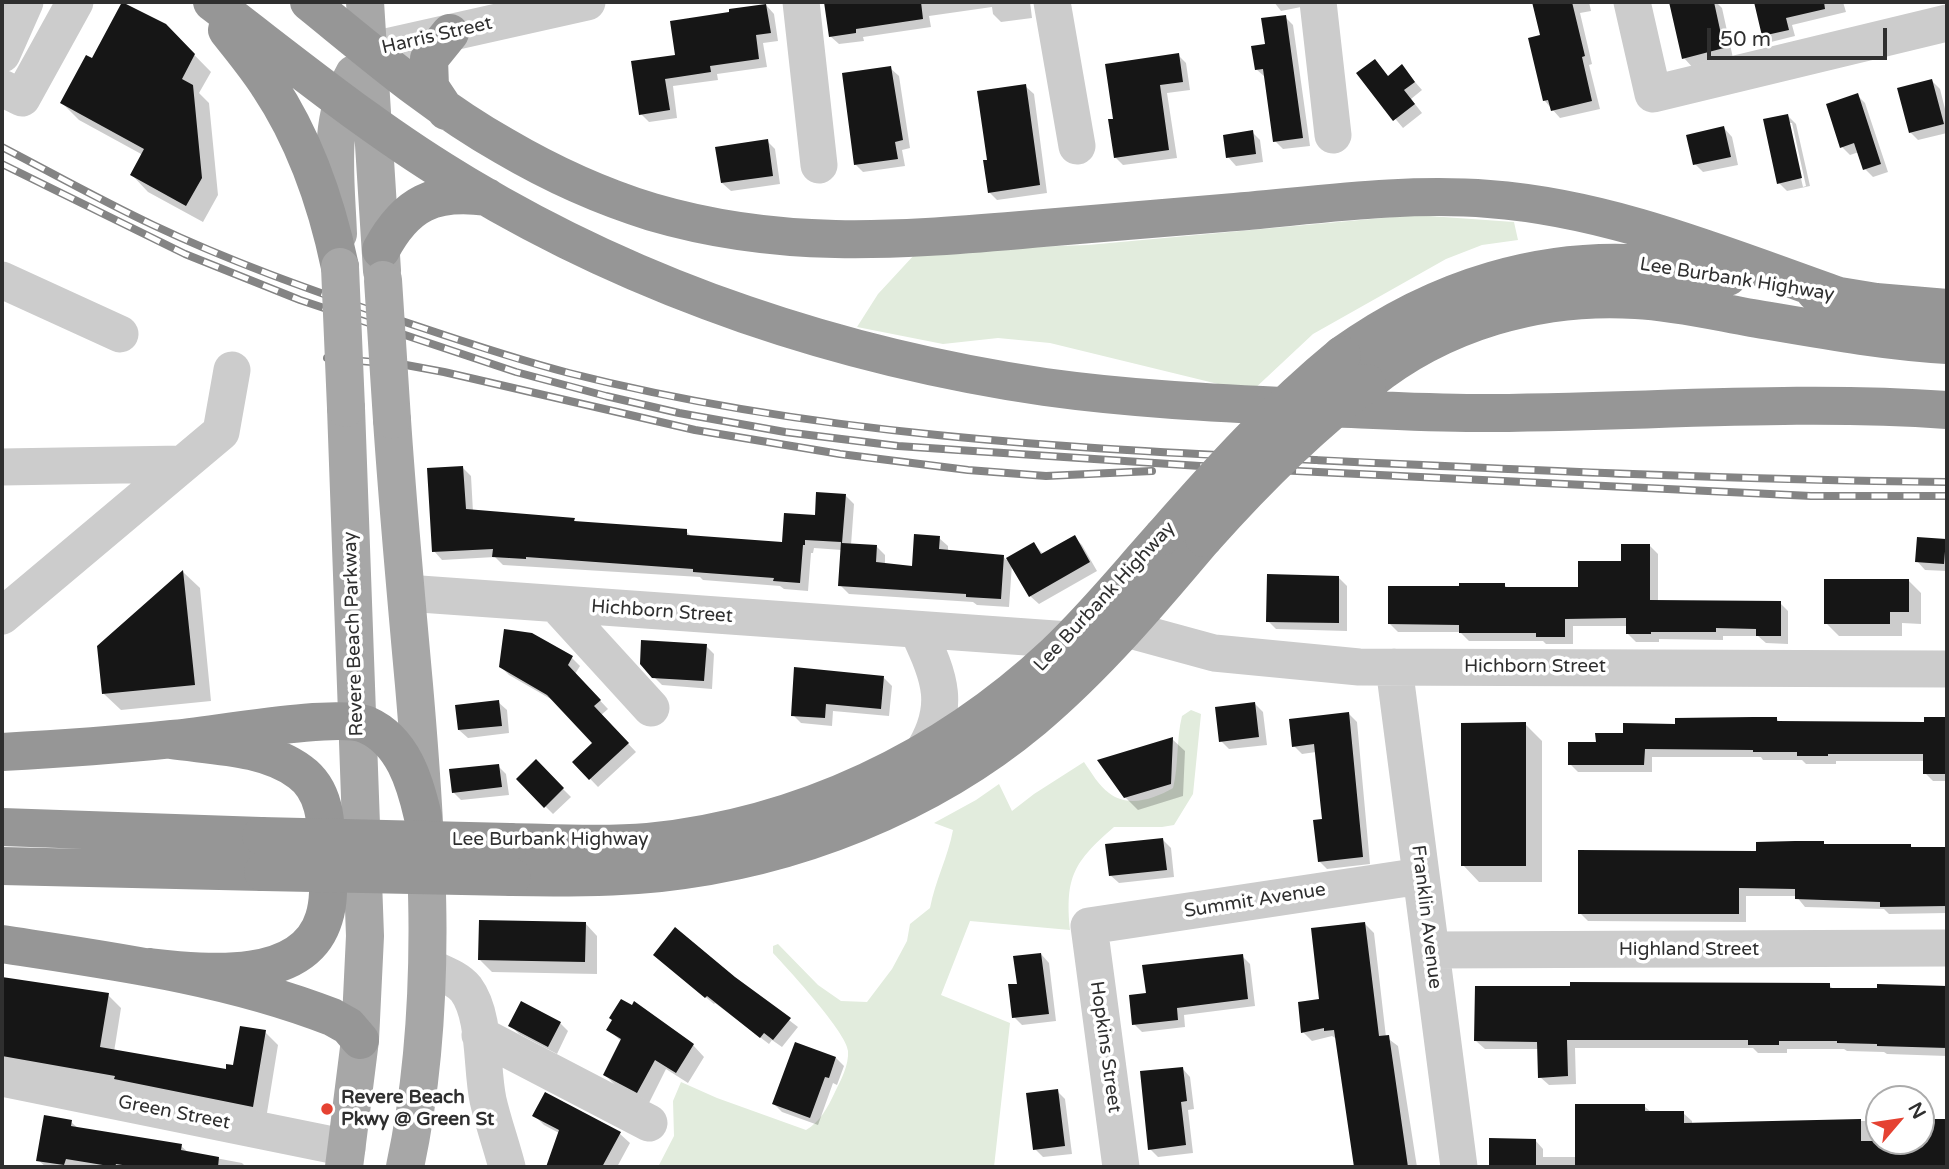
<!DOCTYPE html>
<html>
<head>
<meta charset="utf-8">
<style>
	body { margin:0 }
	#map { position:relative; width:1949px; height:1169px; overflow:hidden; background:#fff; font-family:"Varela Round",sans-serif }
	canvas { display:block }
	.frame { position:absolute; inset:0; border:4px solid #2f2f2f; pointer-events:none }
	.north { position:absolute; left:1865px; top:1085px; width:70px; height:70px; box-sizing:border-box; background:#fff; border:2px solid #acacac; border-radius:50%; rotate:61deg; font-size:19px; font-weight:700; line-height:28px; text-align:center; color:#2f2f2f }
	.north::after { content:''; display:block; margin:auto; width:24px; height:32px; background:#e54232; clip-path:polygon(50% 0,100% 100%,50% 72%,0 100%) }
	.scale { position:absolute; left:1707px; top:28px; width:180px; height:32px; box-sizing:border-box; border:4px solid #2f2f2f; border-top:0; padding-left:9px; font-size:21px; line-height:24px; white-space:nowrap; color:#2f2f2f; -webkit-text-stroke:5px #fff; paint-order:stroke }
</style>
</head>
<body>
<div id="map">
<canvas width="1949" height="1169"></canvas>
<div class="frame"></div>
<div class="north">N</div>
<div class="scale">50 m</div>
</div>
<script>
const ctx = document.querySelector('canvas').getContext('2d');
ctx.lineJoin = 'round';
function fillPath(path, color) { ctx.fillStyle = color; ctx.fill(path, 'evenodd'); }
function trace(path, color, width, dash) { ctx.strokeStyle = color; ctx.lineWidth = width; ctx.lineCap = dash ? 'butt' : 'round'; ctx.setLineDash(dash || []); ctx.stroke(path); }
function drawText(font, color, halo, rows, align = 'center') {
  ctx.font = font + ' "Varela Round",sans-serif'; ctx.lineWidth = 7; ctx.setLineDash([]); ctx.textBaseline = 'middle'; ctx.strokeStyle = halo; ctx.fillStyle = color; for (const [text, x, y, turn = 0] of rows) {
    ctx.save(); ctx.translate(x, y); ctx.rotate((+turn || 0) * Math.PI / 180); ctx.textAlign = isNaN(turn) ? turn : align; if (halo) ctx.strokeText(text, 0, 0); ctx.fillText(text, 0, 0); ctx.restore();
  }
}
fillPath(new Path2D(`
	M1415,215L1514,222L1518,240L1482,245L1446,259L1313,334L1251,392L1050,343L998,338L943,344L857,327L878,294L915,254L944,250L1088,245Z
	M1191,710L1201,714L1193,794L1174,825L1162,827H1114C1074,862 1065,876 1070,930L970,921L941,995L1010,1023L994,1167H658L674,1136L673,1101L681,1082L717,1098L806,1130C820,1122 828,1107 835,1092C841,1080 849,1065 848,1051C847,1033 788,969 773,953V946L778,944L818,985L841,1001L867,1002L892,969L907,941L910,924L930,908C935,881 948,857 953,830L934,823L976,800L999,784L1012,811L1034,794L1084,762C1091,772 1099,786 1109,793C1128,808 1154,799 1173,788C1179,765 1176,740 1182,716Z`), '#e2ecdd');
fillPath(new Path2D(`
	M826,2H1030L1032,18L1001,22L993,14L992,7L929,16L931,27L863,37L864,41L839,44L830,36Z
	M1274,2H1301V7L1281,11Z
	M1534,2H1589L1591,11L1580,13L1592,64L1589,65L1600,109L1560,118L1544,100L1542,37Z
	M1671,2H1716L1722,8L1733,58L1694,69L1684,58Z
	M1756,2H1843L1846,12L1792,25L1795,36L1771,42L1764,35Z
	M124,3L165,25L211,72L199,93L209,103L218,195L203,222L148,192L132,175L143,155L79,120L62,103L92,61Z
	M766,5L774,14L778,41L763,43L767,67L717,74L718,80L673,86L677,118L649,122L641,114L677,56L731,14Z
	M1285,17L1293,25L1310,146L1283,149L1275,141L1265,77L1256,69L1267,45Z
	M1178,55L1186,63L1190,90L1167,93L1177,158L1123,165L1115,157V120Z
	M1402,67L1422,90L1411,99L1422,113L1403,128L1358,74L1389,77Z
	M890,68L899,76L910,148L902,150L905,166L863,172L855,164Z
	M1932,81L1940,89L1947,117V133L1918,140L1910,132Z
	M1025,86L1034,94L1047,193L997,200L989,192V161Z
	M1857,95L1865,103L1888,172L1873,177L1865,169L1859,152L1850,155L1842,147Z
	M1788,116L1796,124L1810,186L1787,191L1779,183ZM1788,123H1792L1806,186L1803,187Z
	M1724,128L1732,137L1738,165L1703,172L1695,164Z
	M1252,132L1260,140L1263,162L1236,166L1228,157Z
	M767,141L775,149L780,184L731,191L722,183Z
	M462,467L471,476L473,512L574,520L577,523L686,531L692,537L784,543L845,495L854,504L851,545L877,547L885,555V565L914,568L939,538L948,546V552L1003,556L1006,560L1034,544L1044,555L1074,537L1082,545L1097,571L1039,604L1030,596L1012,564L1009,607L977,605L973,602L849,594L840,585L842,550L814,548L813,553H811L808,591L784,589L780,586L703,580L700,577L503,565L495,557L442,560L434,551Z
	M1945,541L1947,543V571L1925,570L1917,561Z
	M1650,546L1658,554V602L1780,603L1788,611V644L1766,643L1758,636H1723V640L1659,639V642H1636L1628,634V626H1573V644H1546L1543,641H1469L1460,632H1398L1390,624L1461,588L1504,585L1508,588H1579Z
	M183,572L200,588L211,701L121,710L104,694L99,646Z
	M1339,578L1347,586V631L1276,629L1268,621Z
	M1909,581L1921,593V624L1902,623V636H1839L1826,623Z
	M706,646L714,654L712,689L662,685L641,664Z
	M572,658L580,666L575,674L608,709L601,715L636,752L598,787L574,762L595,743L556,702L509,675L501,667Z
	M884,678L892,686L889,716L833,711L832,726L801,723L793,715Z
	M498,702L507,710L509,733L468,738L459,730Z
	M1255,704L1263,712L1267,745L1229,749L1221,741Z
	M1349,714L1357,722L1370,864L1327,869L1319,861L1324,821L1316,752L1302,754L1294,746Z
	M1777,719L1780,723L1925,724L1926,719H1947V781H1933L1925,773V761H1836V764H1806L1802,760H1763L1761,757H1652V772H1578L1570,764L1597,743L1624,735L1677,725Z
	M1525,724L1542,741V882H1479L1463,865Z
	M1172,739L1185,751L1183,796L1138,810L1125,797Z
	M536,762L571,797L553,814L518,779Z
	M498,766L506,774L509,795L461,800L453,792Z
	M1163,840L1171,848L1174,877L1119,883L1110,875Z
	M1823,843L1826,845H1910L1913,849H1947V913L1889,914L1884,909L1805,907L1796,896H1746V922L1588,921L1580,913L1758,852Z
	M585,923L597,936V974L492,972L480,960Z
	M1365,924L1374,933L1386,1037L1398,1046L1417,1167H1356L1337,1039L1332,1036L1312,1041L1303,1032Z
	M1041,954L1049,963L1056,1021L1022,1025L1014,1017L1019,985Z
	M1242,956L1250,964L1255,1006L1184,1015L1185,1027L1142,1032L1134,1024L1148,994Z
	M663,962L734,978L798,1027L782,1047L772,1040L769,1044L715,1003L714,1004Z
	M2,978L108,995L121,1008L114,1052L227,1071L235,1067L265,1032L278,1045L266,1119L2,1067Z
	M1829,985L1834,990H1878V985L1947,986V1056L1887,1054L1884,1052L1847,1051L1844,1049H1787V1053H1758L1753,1048H1575L1576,1084L1549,1085L1540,1077L1539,1049H1485L1476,1041Z
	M560,1023L568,1031L557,1054L519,1034L511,1026Z
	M609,1030L693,1045L704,1057L688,1083L666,1069L649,1103L616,1086L605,1075L622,1042Z
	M836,1058L844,1066L837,1085L833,1083L818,1125L782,1112L774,1104Z
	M1182,1068L1190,1077L1194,1109L1188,1110L1193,1153L1158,1157L1150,1149Z
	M1057,1091L1065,1099L1072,1154L1043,1157L1035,1149Z
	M546,1095L620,1134L630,1143L617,1167H549L559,1133L544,1125L534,1115Z
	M1644,1106L1651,1112L1683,1113L1692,1121V1124L1793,1121H1879V1141H1921V1121H1947V1167H1493L1491,1165L1535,1140L1543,1149V1157H1577Z
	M71,1122L79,1129L181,1146L189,1153L242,1163L246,1167H46L38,1160Z`), '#0003');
fillPath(new Path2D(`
	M122,2L166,24L195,54L182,79L193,85L202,178L186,206L130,175L144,149L60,103L86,55L92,58Z
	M824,2H921L923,19L856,29V33L829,37Z
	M1532,2H1572L1585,56L1582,57L1592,101L1551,111L1548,100L1543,101L1528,38L1540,35Z
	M1669,2H1714L1724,48L1682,59Z
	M1754,2H1824L1825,9L1786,18L1789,30L1762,36Z
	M766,4L771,33L756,35L759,59L710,66L711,72L665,79L670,110L639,115L631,61L675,55L670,21L729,12V9Z
	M1286,15L1303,138L1273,142L1263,69L1255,70L1251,46L1265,44L1261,18Z
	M1179,53L1183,82L1160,85L1169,150L1114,158L1108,119H1113L1105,64Z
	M1375,59L1388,76L1402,64L1415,82L1404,90L1415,104L1393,121L1356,73Z
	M891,66L903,140L895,142L898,159L854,165L842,73Z
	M1932,79L1944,124L1909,133L1897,88Z
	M1026,84L1040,185L988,193L983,160H987L977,91Z
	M1858,93L1881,164L1863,170L1854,143L1840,148L1826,104Z
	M1788,114L1802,178L1777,184L1763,119Z
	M1724,126L1731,157L1693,165L1686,135Z
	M1253,130L1256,154L1226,158L1223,135Z
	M768,139L773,176L721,183L715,147Z
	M463,466L466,509L575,518L574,521L687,529V535L782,542L784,513L815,515L816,492L846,494L842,543L877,545L876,562L912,566L914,534L940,536L939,549L1004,555L1001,599L966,597V594L838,586L841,542L805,540V545H803L800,583L773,581L774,578L693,572V569L526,557V559L492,557L493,549L432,552L427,468Z
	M1075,535L1090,562L1029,597L1006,558L1034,542L1041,554Z
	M1917,537L1946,539L1944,564L1915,562Z
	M1621,544H1650V600L1781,601V636H1756V629L1716,628V632H1651V634H1626V618L1565,619V637H1536V633H1459V625L1388,624V586H1459V583H1505V587H1578V561H1621Z
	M183,570L195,685L102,694L97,646Z
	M1267,574L1339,576V623L1266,622Z
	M1824,579H1909V612H1890V624H1824Z
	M504,629L532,633L573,656L568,665L601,700L594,706L629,743L589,780L572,762L592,743L547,695L499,667Z
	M641,640L707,644L704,681L652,678L640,664Z
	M794,667L884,676L881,709L826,704L825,718L791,716Z
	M499,700L502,726L458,730L455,705Z
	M1255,702L1259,737L1219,742L1215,707Z
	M1349,712L1363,857L1318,862L1313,820L1322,819L1314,744L1292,747L1289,719Z
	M1753,717H1777V721L1924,722V717H1947V774H1923V754H1828V756H1797V752H1753V750L1645,749L1644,765H1568V742H1596L1595,733H1623V723L1675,724V718Z
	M1526,722V866H1461V723Z
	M1173,737L1171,784L1124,798L1097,760Z
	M536,759L564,788L544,808L516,779Z
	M499,764L502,787L452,793L449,769Z
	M1163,838L1167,870L1109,876L1105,844Z
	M1795,841H1824V844H1911V847H1947V906L1880,907V902L1795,899V889L1739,888V914H1578V850L1756,851V842Z
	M479,920L586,922L585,962L478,960Z
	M1365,922L1379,1036L1389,1035L1408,1167H1354L1334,1030L1324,1031V1028L1301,1033L1298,1002L1319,999L1311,928Z
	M675,927L735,977L791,1018L773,1040L764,1033L760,1038L707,996L705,998L653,955Z
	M1041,953L1049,1014L1012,1018L1008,984H1017L1013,956Z
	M1243,954L1248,999L1177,1008L1178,1020L1132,1025L1129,995L1146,993L1142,965Z
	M2,977L109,993L100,1047L226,1069V1064L233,1065L240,1026L266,1030L253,1107L114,1079L115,1076L2,1056Z
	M1570,982L1830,983V988H1877V984L1947,986V1048L1877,1046V1044L1837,1043V1041H1779V1045H1748V1040H1567L1568,1076L1538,1078L1537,1042L1474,1041L1475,986H1570Z
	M621,999L632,1005L634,1001L694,1044L676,1073L655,1060L637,1093L603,1075L621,1039L606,1030L612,1020L609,1018Z
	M521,1001L561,1022L548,1047L508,1026Z
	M795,1042L836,1057L829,1078L825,1077L810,1118L772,1104Z
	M1183,1067L1187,1101L1181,1102L1186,1145L1148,1150L1140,1071Z
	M1058,1089L1065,1146L1033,1150L1026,1093Z
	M545,1092L621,1132L602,1167H546L559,1130L532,1116Z
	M1575,1104H1645V1111H1684V1123L1861,1119V1141H1922V1119H1947V1167H1575Z
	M44,1115L72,1120L71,1126L182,1144L181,1150L219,1157L218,1167H135L116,1164L115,1167L66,1159L64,1165L36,1161Z
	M1489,1138L1536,1139V1167L1489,1166Z`), '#161616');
trace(new Path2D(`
	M801,2L819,165
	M1052,2L1077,146
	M1318,2L1333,135
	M1632,2L1653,94L1947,23
	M368,51L587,2
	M2,54L25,2
	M2,88L22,98L75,2
	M2,280L120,334
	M2,467L182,464
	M406,593L1069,640
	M556,604L651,708
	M2,616L221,432L232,370
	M1126,629L1214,653L1359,667L1947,669
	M918,631C940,678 952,707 921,755
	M1394,667L1459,1167
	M1431,950L1947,948
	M429,967C441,973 457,978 466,989C486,1016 481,1067 488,1100C493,1122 501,1144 507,1167
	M480,1035L649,1123
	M2,1078L347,1148
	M1121,1167L1089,926L1421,876`), '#ccc', 37);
trace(new Path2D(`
	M365,2L382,271
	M338,234C336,180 327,122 354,74
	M392,420C398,509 406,597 414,685C428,847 439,1007 405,1167
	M344,1167L360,1040L365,936L346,408`), '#a7a7a7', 38);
trace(new Path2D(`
	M212,2C295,65 376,132 466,185C642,291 842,357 1045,387C1131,399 1216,403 1302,407C1361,409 1419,413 1477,413C1634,413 1791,399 1947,410
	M309,2C372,53 433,106 504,146C550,173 600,196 652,212C778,249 892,241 1021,230C1088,224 1155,219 1223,213C1311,206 1401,192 1489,199C1611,208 1725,256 1839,296
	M227,30C241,48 257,67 269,86C305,140 327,205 340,267
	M446,111L430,87L429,59L450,33
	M381,250C406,203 434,190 487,197
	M1815,292L1876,302L1947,308
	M1342,355C1435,288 1545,253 1660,265C1683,268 1706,273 1728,277
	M1367,383C1442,322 1540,294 1636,300C1675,302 1713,311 1752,318C1817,329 1881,341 1947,345
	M2,752C58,749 115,745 172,739C211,736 337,712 367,725C403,741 415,782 423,817
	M2,827L261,836
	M510,842C556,843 602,846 648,842C802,826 943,759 1055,654C1094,617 1128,575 1163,536
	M2,866L263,872
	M512,877C561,878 611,878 660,873C794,859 930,805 1033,719C1097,665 1150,602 1204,538
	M2,944C113,961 227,976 332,1017L348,1026L360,1040
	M149,967C204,973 304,985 324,918C331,896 327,872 327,849C326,821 325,790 300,772C265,746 212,746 171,740`), '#969696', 38);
const rail = new Path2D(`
	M2,147C52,173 102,201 153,225C229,261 308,289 387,316C447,336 507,357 569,373C813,435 1065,448 1315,460C1526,470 1736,480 1947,482
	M2,164L185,254L300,300L516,372L606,396L679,413L785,432L898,446L1215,467L1811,496H1947
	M327,358L406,365L444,372L695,430L840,454L968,470L1046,476L1152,471`);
trace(rail, '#848484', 8);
trace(rail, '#fff', 5, [16]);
trace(new Path2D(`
	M340,267L346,408
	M383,280L392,420`), '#a7a7a7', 38);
trace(new Path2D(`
	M1163,536C1219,472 1276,409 1342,355
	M1204,538C1254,482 1307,428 1367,383
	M261,836L510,842
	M263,872L512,877`), '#969696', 38);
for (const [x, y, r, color] of [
	[327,1109,7,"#e54232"]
]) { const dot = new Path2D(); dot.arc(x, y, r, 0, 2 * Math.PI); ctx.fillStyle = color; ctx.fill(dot); trace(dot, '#fff', 2.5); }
drawText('19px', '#2f2f2f', '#fff', [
	["Harris Street",437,36,-13],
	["Lee Burbank Highway",1737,280,9],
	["Lee Burbank Highway",1105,597,-47],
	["Hichborn Street",662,612,4],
	["Revere Beach Parkway",354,634,-92],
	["Hichborn Street",1535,667],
	["Lee Burbank Highway",550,840],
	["Summit Avenue",1255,901,-9],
	["Franklin Avenue",1426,917,83],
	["Highland Street",1689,950],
	["Hopkins Street",1105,1047,82],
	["Green Street",174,1113,11]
]);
drawText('bold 19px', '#2f2f2f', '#fff', [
	["Revere Beach",341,1098],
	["Pkwy @ Green St",341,1120]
], 'left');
</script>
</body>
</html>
